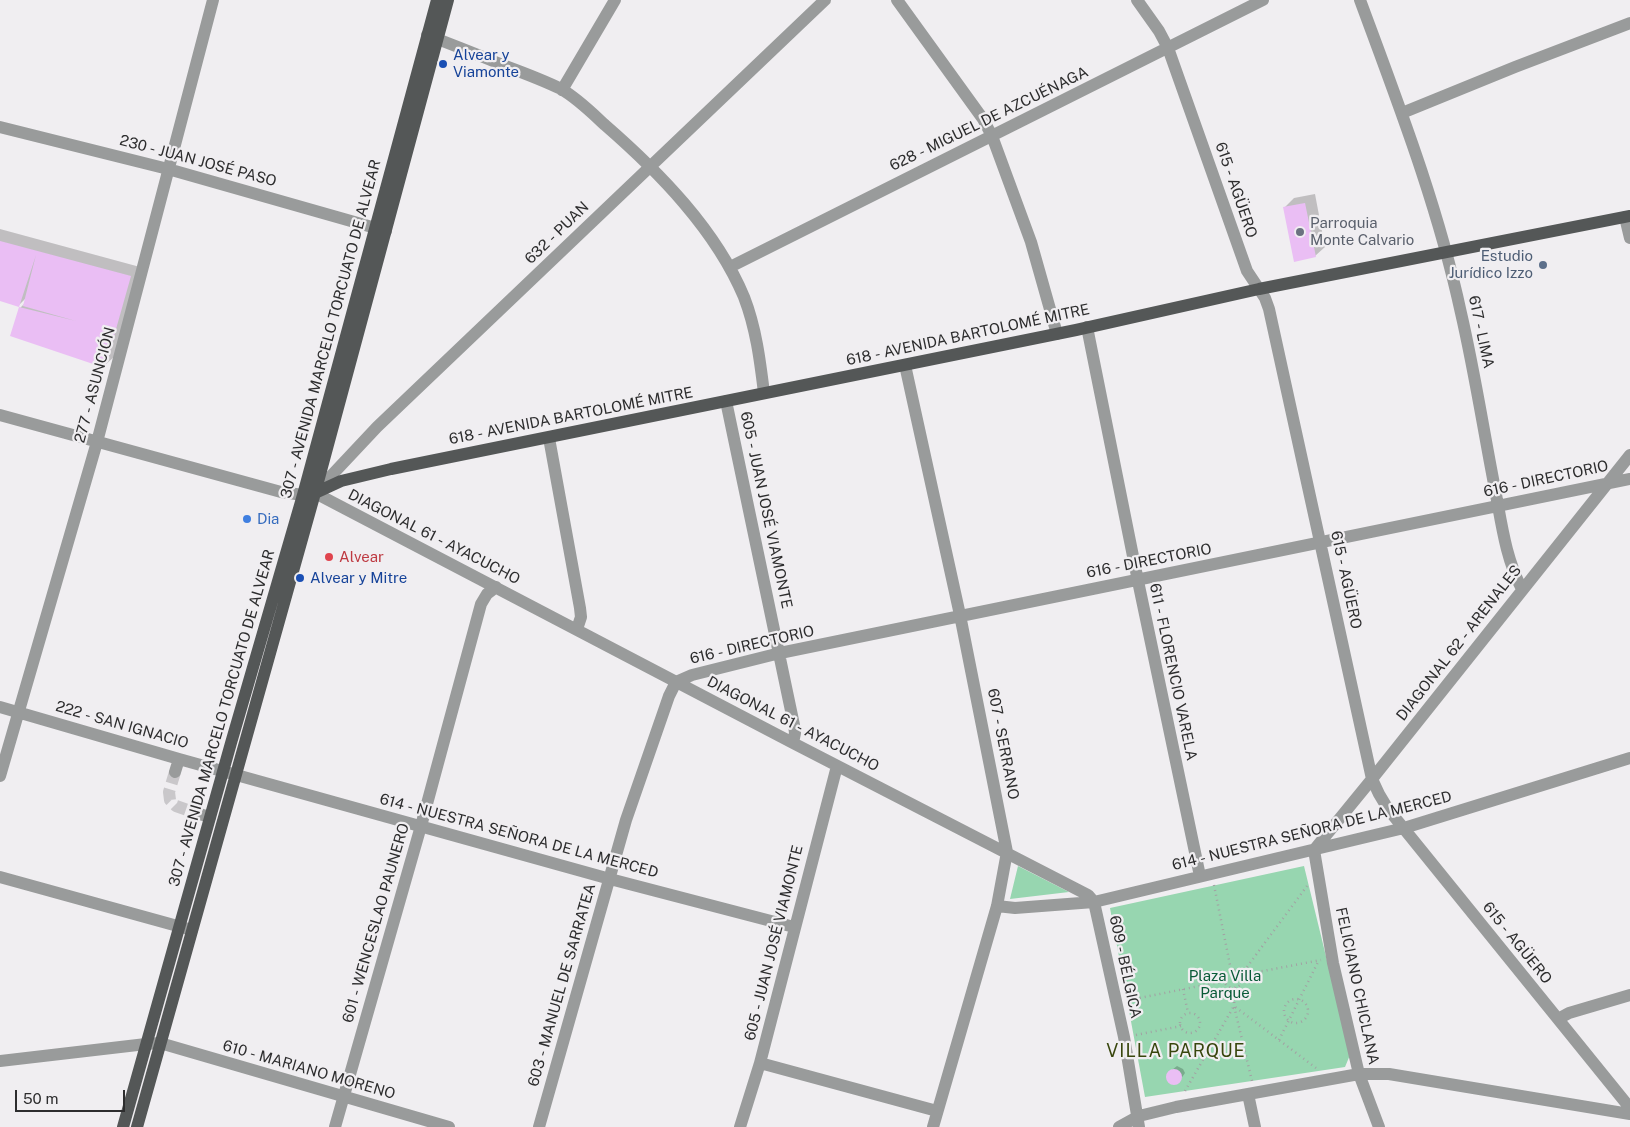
<!DOCTYPE html>
<html>
<head>
<meta charset="utf-8">
<style>
	body { margin:0 }
	#map { position:relative; width:1630px; height:1127px; overflow:hidden; background:#f0eef1; font-family:"Public Sans",sans-serif }
	canvas { display:block }
	.scale { position:absolute; left:15px; top:1090px; width:110px; height:22px; box-sizing:border-box; border:2px solid #2d2d2e; border-top:0; padding-left:6px; font-size:15px; line-height:18px; white-space:nowrap; color:#2d2d2e; -webkit-text-stroke:4px #f0eef1; paint-order:stroke }
</style>
</head>
<body>
<div id="map">
<canvas width="1630" height="1127"></canvas>
<div class="scale">50 m</div>
</div>
<script>
const ctx = document.querySelector('canvas').getContext('2d');
ctx.lineJoin = 'round';
function fillPath(path, color) { ctx.fillStyle = color; ctx.fill(path, 'evenodd'); }
function trace(path, color, width, dash) { ctx.strokeStyle = color; ctx.lineWidth = width; ctx.lineCap = dash ? 'butt' : 'round'; ctx.setLineDash(dash || []); ctx.stroke(path); }
function drawText(font, color, halo, rows, align = 'center') {
  ctx.font = font + ' "Public Sans",sans-serif'; ctx.lineWidth = 4.5; ctx.setLineDash([]); ctx.textBaseline = 'middle'; ctx.strokeStyle = halo; ctx.fillStyle = color; for (const [text, x, y, turn = 0] of rows) {
    ctx.save(); ctx.translate(x, y); ctx.rotate((+turn || 0) * Math.PI / 180); ctx.textAlign = isNaN(turn) ? turn : align; if (halo) ctx.strokeText(text, 0, 0); ctx.fillText(text, 0, 0); ctx.restore();
  }
}
fillPath(new Path2D(`
	M1018,866L1069,892L1010,899Z
	M1304,866L1350,1055L1345,1067L1145,1097L1110,908Z`), '#97d6b0');
fillPath(new Path2D(`
	M1315,194L1325,247L1315,256L1285,207L1294,198Z
	M0,229L140,267L114,357L104,366L20,308L30,298L28,296L19,305L0,300Z
	M1177,1066L1183,1069L1185,1073L1178,1083L1174,1084L1169,1082L1167,1078L1168,1073Z`), '#0003');
fillPath(new Path2D(`
	M1305,203L1316,257L1294,262L1283,207Z
	M0,241L131,276L105,368L10,336L19,307L0,301ZM36,255L23,306L76,321L19,307Z
	M1166 1077a8 8 0 1 1 16 0a8 8 0 1 1-16 0Z`), '#eabef4');
trace(new Path2D(`
	M175,772L169,792L170,800L176,806L196,813`), '#c9c7ca', 12, [12, 6]);
trace(new Path2D(`
	M1214,885L1231,970
	M1224 979a9 9 0 1 1 18 0a9 9 0 1 1-18 0Z
	M1241,975L1307,886
	M1242,975L1321,960
	M1235,987L1234,1006L1252,1081
	M1183,989L1188,1013
	M1284 1011a12 12 0 1 1 24 0a12 12 0 1 1-24 0Z
	M1130,1000L1224,981
	M1180 1023a10 10 0 1 1 20 0a10 10 0 1 1-20 0Z
	M1136,1035L1181,1026
	M1279,1040L1318,962
	M1185,1091L1234,1006L1316,1068`), '#a2a1a3', 2.5, [1, 4]);
trace(new Path2D(`
	M825,0L377,427L315,493L793,743L1088,895L1094,902L1124,1037L1139,1127
	M897,0L983,119L992,136L1031,242L1057,334
	M1137,0L1159,31L1168,48L1247,271L1265,298L1269,309L1372,779L1379,794L1388,809L1630,1108
	M1360,0C1398,103 1438,206 1461,313C1474,369 1483,427 1494,484C1501,519 1505,558 1522,589
	M427,35C453,45 479,55 505,66C524,73 543,80 561,89C577,98 591,112 605,125C659,172 716,230 744,297C756,328 760,360 764,393
	M562,90L615,0
	M1402,113L1515,67L1630,23
	M0,127L168,169L386,231
	M1625,217L1630,238
	M730,267L1263,0
	M1087,327L1138,581L1200,876
	M905,365L960,615L1007,852L997,906L933,1127
	M726,401L794,725L795,733L793,743
	M0,415L281,492L303,495
	M549,438L580,608L581,617L577,629
	M0,707L179,759L610,879L794,927
	M175,772L179,759
	M0,776L97,442L213,0
	M196,813L210,817
	M0,877L192,930
	M997,906L1015,908L1094,902L1404,828L1630,758
	M1558,1019L1569,1013L1630,995
	M0,1061L146,1044L160,1043L449,1127
	M760,1063L937,1111
	M1248,1094L1255,1127
	M335,1127L421,826L481,604L487,594L496,587
	M539,1127L626,820L669,696L676,682L692,675L780,653L1630,479
	M740,1127L760,1063L837,766
	M1119,1127L1139,1116L1176,1107L1359,1074H1389L1630,1114
	M1379,1127L1359,1074L1333,963L1314,850L1372,779L1630,455`), '#999b9b', 12);
trace(new Path2D(`
	M303,495L315,493L341,481L391,469L1076,330L1259,289L1630,216
	M123,1127L231,743L303,495L437,0
	M137,1127L315,493L448,0`), '#545757', 12);
for (const [x, y, r, color] of [
	[443,64,5,"#1a4fb4"],
	[1300,232,5,"#6b7280"],
	[1543,265,5,"#5c6f8a"],
	[247,519,5,"#3f7fe0"],
	[329,557,5,"#e0444e"],
	[300,578,5,"#1a4fb4"]
]) { const dot = new Path2D(); dot.arc(x, y, r, 0, 2 * Math.PI); ctx.fillStyle = color; ctx.fill(dot); trace(dot, '#f0eef1', 2); }
drawText('15px', '#164399', '#f0eef1', [
	["Alvear y",453,55],
	["Viamonte",453,72],
	["Alvear y Mitre",310,578]
], 'left');
drawText('15px', '#2d2d2e', '#f0eef1', [
	["628 - MIGUEL DE AZCUÉNAGA",989,119,-26],
	["230 - JUAN JOSÉ PASO",198,161,15],
	["615 - AGÜERO",1236,190,71],
	["632 - PUAN",557,233,-44],
	["307 - AVENIDA MARCELO TORCUATO DE ALVEAR",331,329,-75],
	["617 - LIMA",1481,332,78],
	["618 - AVENIDA BARTOLOMÉ MITRE",968,335,-12],
	["277 - ASUNCIÓN",95,385,-75],
	["618 - AVENIDA BARTOLOMÉ MITRE",571,416,-11],
	["616 - DIRECTORIO",1546,479,-12],
	["605 - JUAN JOSÉ VIAMONTE",766,510,78],
	["DIAGONAL 61 - AYACUCHO",434,537,27],
	["616 - DIRECTORIO",1149,561,-11],
	["615 - AGÜERO",1346,580,78],
	["DIAGONAL 62 - ARENALES",1459,643,-52],
	["616 - DIRECTORIO",752,645,-13],
	["611 - FLORENCIO VARELA",1173,672,78],
	["307 - AVENIDA MARCELO TORCUATO DE ALVEAR",222,718,-74],
	["DIAGONAL 61 - AYACUCHO",793,724,27],
	["222 - SAN IGNACIO",122,725,16],
	["607 - SERRANO",1003,744,79],
	["614 - NUESTRA SEÑORA DE LA MERCED",1312,831,-14],
	["614 - NUESTRA SEÑORA DE LA MERCED",519,836,15],
	["601 - WENCESLAO PAUNERO",376,923,-74],
	["605 - JUAN JOSÉ VIAMONTE",774,943,-76],
	["615 - AGÜERO",1517,943,51],
	["609 - BÉLGICA",1125,967,78],
	["603 - MANUEL DE SARRATEA",562,985,-74],
	["FELICIANO CHICLANA",1357,986,78],
	["610 - MARIANO MORENO",309,1070,16]
]);
drawText('15px', '#5b616d', '#f0eef1', [
	["Parroquia",1310,223],
	["Monte Calvario",1310,240]
], 'left');
drawText('15px', '#4e5e75', '#f0eef1', [
	["Estudio",1533,256],
	["Jurídico Izzo",1533,273]
], 'right');
drawText('15px', '#366cbe', '#f0eef1', [
	["Dia",257,519]
], 'left');
drawText('15px', '#be3a42', '#f0eef1', [
	["Alvear",339,557]
], 'left');
drawText('15px', '#085a37', '#f0eef1', [
	["Plaza Villa",1225,976],
	["Parque",1225,993]
]);
ctx.letterSpacing = '1px';
drawText('18px', '#38460d', '#f0eef1', [
	["VILLA PARQUE",1176,1051]
]);
ctx.letterSpacing = '0px';
</script>
</body>
</html>
